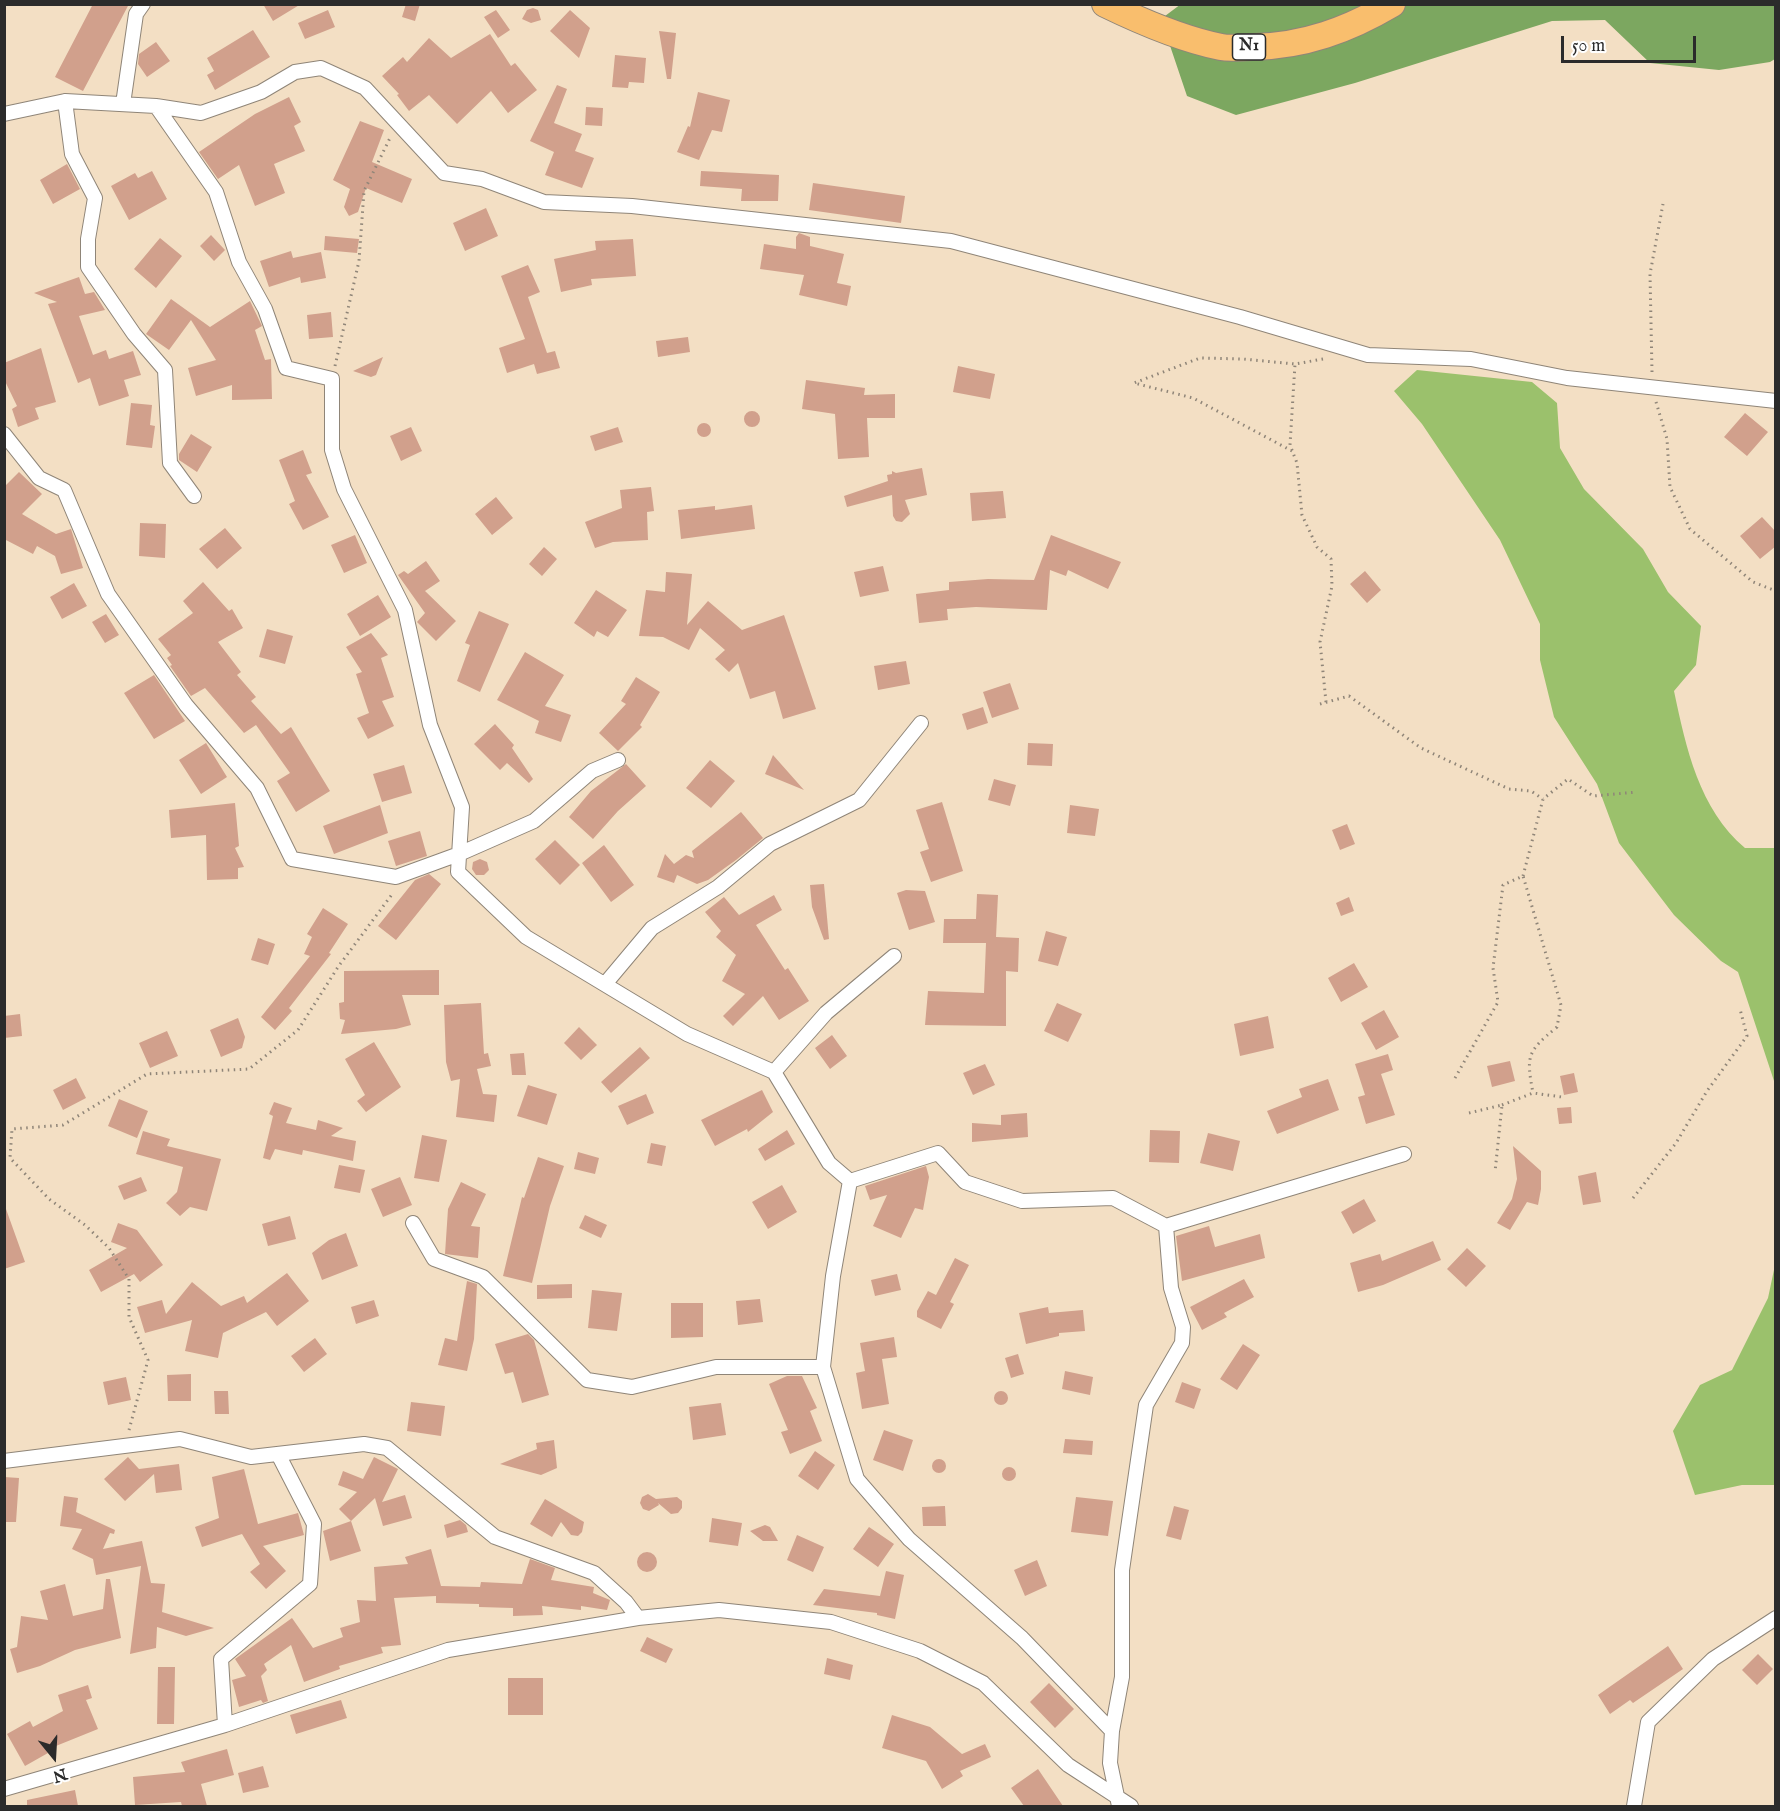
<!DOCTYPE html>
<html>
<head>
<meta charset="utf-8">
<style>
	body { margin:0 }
	#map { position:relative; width:1780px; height:1811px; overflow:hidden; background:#f3dfc4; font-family:"IM FELL English",serif }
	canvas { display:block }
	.frame { position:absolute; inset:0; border:6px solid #2b2b2b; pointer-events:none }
	.north { position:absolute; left:24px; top:1727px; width:60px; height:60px; -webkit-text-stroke:4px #fff; paint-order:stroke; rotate:162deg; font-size:16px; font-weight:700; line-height:24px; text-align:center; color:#2b2b2b }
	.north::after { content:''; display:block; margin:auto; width:21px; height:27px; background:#2b2b2b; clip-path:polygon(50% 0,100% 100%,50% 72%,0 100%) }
	.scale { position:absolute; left:1561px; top:36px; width:135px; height:27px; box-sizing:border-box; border:3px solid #2b2b2b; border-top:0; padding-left:8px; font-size:18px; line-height:21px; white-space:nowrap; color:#2b2b2b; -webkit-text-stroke:4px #fff; paint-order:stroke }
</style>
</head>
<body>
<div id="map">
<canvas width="1780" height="1811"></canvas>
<div class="frame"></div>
<div class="north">N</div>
<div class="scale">50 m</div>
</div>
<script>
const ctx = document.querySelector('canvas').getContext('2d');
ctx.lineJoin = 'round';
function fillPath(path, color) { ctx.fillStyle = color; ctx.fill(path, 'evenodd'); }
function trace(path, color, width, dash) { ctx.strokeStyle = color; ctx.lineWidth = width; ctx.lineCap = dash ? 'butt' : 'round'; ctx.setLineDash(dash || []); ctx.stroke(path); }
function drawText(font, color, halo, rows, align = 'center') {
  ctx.font = font + ' "IM FELL English",serif'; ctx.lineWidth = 5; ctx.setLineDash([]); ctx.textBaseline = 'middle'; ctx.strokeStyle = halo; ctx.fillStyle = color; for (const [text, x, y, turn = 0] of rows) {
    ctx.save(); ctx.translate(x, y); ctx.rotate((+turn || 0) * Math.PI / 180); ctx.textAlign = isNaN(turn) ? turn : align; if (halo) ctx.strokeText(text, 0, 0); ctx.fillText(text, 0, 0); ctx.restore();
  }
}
fillPath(new Path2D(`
	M1417,370L1532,382L1557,403L1560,448L1584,489L1643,549L1668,592L1701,626L1696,665L1674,691C1686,748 1699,809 1745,848H1775V1084L1738,972L1721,961L1674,915L1619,843L1597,784L1554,717L1540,660V624L1500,540L1422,424L1394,391Z
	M1775,1265V1485H1742L1695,1495L1673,1431L1700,1385L1732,1370L1768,1298Z`), '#9bc16c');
fillPath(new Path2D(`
	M1181,4L1775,5V59L1770,62L1719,70L1650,63L1605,20L1552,21L1355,83L1236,115L1187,96L1161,19Z`), '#7ca760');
fillPath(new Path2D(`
	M93,4H129L83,91L55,77Z
	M263,4H301L273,21Z
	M406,4H420L415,21L402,17Z
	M533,8L538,10L541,20L531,23L522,19L527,10Z
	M328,10L335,27L305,39L298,23Z
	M496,10L510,30L498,38L484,17Z
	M570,10L590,28L579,58L550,31Z
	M253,30L270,57L215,90L207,75L214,71L207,58Z
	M659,31L676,33L671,79H667Z
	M490,34L511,66L515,63L537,90L508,113L491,91L457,124L429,95L409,111L397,95L399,94L382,76L403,57L407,62L429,38L451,58Z
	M156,42L170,61L147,77L138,64L139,54Z
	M615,55L646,58L644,83L629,82L628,88L612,87Z
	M557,85L567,89L554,123L582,134L575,151L594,158L582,188L545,175L554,152L530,141Z
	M698,92L730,100L722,132L712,130L699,160L677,152L688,126L690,127Z
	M289,97L301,122L294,126L305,151L274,164L285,193L255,206L239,165L218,179L199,152L255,114Z
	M586,107L603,108L602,126L585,125Z
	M360,121L384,130L372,162L412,179L402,203L366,188L358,212L349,216L344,207L350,189L333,180Z
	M67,164L80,189L53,204L40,180Z
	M152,171L167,199L129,220L111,186L135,173L138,178Z
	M701,171L779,175L778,201H741L742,189L700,186Z
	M813,183L905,196L901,223L809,210Z
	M486,208L498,236L465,251L453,223Z
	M799,233L810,237V246L844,254L837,283L851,286L847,306L799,295L804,275L760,269L764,244L796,249V237Z
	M211,235L225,250L214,261L200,246Z
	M325,236L359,239L357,253L324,250Z
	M160,238L182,256L156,288L134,269Z
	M633,239L636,276L591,279L592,285L561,292L554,259L596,250L595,241Z
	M291,251L293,258L321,252L326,278L301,283L300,277L269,287L260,261Z
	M528,265L540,292L528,297L547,353L555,351L560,368L537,374L534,364L507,373L499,348L525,339L501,276Z
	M79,277L85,294L94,292L105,310L79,316L93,355L106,350L109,359L133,351L141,375L124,380L129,396L99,406L90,378L78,383L48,304L57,302L34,293Z
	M171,299L210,327L250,301L262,326L255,330L265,360L271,359L272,399L232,400V385L196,396L188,368L216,360L191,320L169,350L146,334Z
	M331,312L333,337L309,339L307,315Z
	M688,337L690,352L658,357L656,341Z
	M41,348L56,402L35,408L39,419L18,427L12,409L17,406L4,379V363Z
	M383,357L376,375L371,377L353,371Z
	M958,366L995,374L990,399L953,392Z
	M806,380L865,388L864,395L895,394V418H867L869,457L838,459L835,414L802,409Z
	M131,403L152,405L150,425L155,426L152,448L126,445Z
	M744 419a8 8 0 1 1 16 0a8 8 0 1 1-16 0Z
	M1745,413L1768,432L1747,456L1724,437Z
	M697 430a7 7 0 1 1 14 0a7 7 0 1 1-14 0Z
	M411,427L422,451L401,461L390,436Z
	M618,427L623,442L595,451L590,436Z
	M191,434L212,447L197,472L179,460V454Z
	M303,450L312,473L306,475L329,517L303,530L289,504L295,501L279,460Z
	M922,468L927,495L905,500L910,514L902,522L896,521L893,516L892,495L847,507L844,496L888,481L887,475L892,474V471L896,473Z
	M19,472L42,494L22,514L56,534L71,529L83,568L61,574L55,556L37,546L33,554L4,539V487Z
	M651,487L654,511L647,512L648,540L613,542L595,548L585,522L622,508L620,490Z
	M1003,491L1006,518L972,521L970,493Z
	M496,497L513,518L492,535L475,514Z
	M752,505L755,529L681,539L678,510L715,506V510Z
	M1762,517L1776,532V546L1760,559L1740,536Z
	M140,523L166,524L165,558L139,556Z
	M225,528L242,548L217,569L199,549Z
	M355,535L367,563L344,573L331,545Z
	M1051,535L1121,562L1108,589L1068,570L1066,576L1050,570L1047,610L976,607L947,609L948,620L919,623L916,594L949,590V582L988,579L1034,580Z
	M544,547L557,559L542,576L529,564Z
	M426,561L440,581L425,591L456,621L436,641L417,622L425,613L398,575L404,571L408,574Z
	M883,566L889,591L860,597L854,572Z
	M1365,571L1381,590L1367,603L1350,584Z
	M666,572L692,574L687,625L708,601L742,630L784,615L816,709L783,719L775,691L750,699L738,663L729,672L715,659L725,650L700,628L689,650L663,637L639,636L646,590L665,592Z
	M203,582L229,611L232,609L243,628L218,642L241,672L237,675L256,697L251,701L281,734L291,727L330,791L296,812L277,781L290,773L256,725L244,733L205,688L191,696L170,666L172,665L167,658L171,655L158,639L193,613L183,601Z
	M74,583L87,606L62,619L50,597Z
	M596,590L627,610L608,637L597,631L594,637L574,623Z
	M378,595L391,617L360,636L347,614Z
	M479,611L509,624L480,692L457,681L470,645L465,643Z
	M106,614L119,635L105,643L92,622Z
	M267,629L293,636L285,664L259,657Z
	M371,633L388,655L381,658L394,697L382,701L394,726L368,739L357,718L369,713L356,674L362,672L346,647Z
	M525,652L564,675L545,706L571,715L561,742L535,733L539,721L497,700Z
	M906,661L910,684L878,690L874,666Z
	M154,675L185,721L154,739L124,693Z
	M636,677L660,692L640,725L642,727L618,751L599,733L626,704L621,701Z
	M1010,683L1019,709L992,718L983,692Z
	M983,707L988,723L967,730L962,714Z
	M495,724L514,745L512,748L533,779L529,783L507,763L500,770L474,744Z
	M206,743L227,777L201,794L179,760Z
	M1028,743L1053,744L1052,766L1027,765Z
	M773,755L804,790L765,774Z
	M710,760L735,781L711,808L686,788Z
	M626,764L646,786L618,811L593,839L569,817L591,791Z
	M404,765L412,793L382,802L373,774Z
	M994,779L1016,785L1010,806L988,800Z
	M942,802L963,871L931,882L920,852L929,849L916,810Z
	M235,803L239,846L235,848L244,867L238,868V879L207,880L206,835L171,838L169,810Z
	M380,805L388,833L334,854L323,826Z
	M1070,805L1099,809L1095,836L1067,833Z
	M741,812L763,838L736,860L708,880L697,884L677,875L674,883L657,877L665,854L674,864L686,855L694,858L692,851Z
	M1347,824L1355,844L1340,850L1332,830Z
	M420,831L427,856L396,866L388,841Z
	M555,840L580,865L560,885L535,859Z
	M604,845L634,885L611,902L582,863Z
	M480,859L487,862L489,870L484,875H476L472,869L473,862Z
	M429,874L441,884L396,940L378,926L415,880Z
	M824,884L829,939L824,940L812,907L810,885Z
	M906,890L925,891L935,922L909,930L897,893Z
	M977,894L998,895L996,937L1019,938L1018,972L1006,971V1026L925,1025L928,991L984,993L986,943H943L944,919H976Z
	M774,895L782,910L756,925L785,970L788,968L809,1001L779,1020L763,996L733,1026L723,1016L745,994L722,981L736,955L716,937L721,931L705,912L724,897L739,915Z
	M1349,897L1354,911L1341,916L1336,903Z
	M323,908L348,924L329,953L331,954L289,1008L292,1011L275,1030L261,1017L310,956L304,954L312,937L307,934Z
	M1046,931L1067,937L1058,966L1038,961Z
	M258,938L275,944L268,965L251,960Z
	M1354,963L1368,987L1341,1002L1328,978Z
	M439,970V995H402L411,1025L396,1029L341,1034L345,1020L340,1019L339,1003L344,1002V971Z
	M481,1003L484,1054L488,1053L491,1066L477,1069L483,1094L497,1095L494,1122L456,1117L460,1079L451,1081L446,1062L444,1005Z
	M1057,1003L1082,1014L1068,1042L1044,1031Z
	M1384,1010L1399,1037L1376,1050L1361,1023Z
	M20,1014L22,1036L4,1038V1016Z
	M1268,1016L1274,1048L1240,1056L1234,1024Z
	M238,1018L245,1037L242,1048L221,1057L210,1030Z
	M579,1027L597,1045L581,1060L564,1043Z
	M167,1031L178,1056L150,1068L139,1043Z
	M832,1035L847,1056L830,1069L815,1048Z
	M374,1042L401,1087L366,1112L357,1101L365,1095L345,1059Z
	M640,1047L650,1058L611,1093L601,1082Z
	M524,1053L526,1075H512L510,1054Z
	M1388,1054L1393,1070L1381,1074L1395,1115L1366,1124L1358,1097L1365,1095L1355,1064Z
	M1510,1061L1515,1081L1492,1087L1487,1066Z
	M985,1064L995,1085L973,1095L963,1073Z
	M1574,1073L1578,1092L1564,1095L1560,1076Z
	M76,1078L86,1098L63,1110L53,1090Z
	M1328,1079L1339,1110L1277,1134L1267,1111L1302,1097L1299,1089Z
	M528,1085L557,1094L547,1125L517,1116Z
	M762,1090L773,1112L748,1132L747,1129L715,1146L701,1120Z
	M646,1094L654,1113L627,1125L618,1106Z
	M119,1099L148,1111L137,1138L108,1126Z
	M274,1102L292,1108L286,1123L316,1130L318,1120L343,1128L331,1136L356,1141L353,1161L303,1150L302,1155L275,1149L270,1160L263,1158L273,1116L269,1114Z
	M1571,1107L1572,1123L1559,1124L1557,1108Z
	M1027,1113L1028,1137L972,1142V1123L1001,1125V1115Z
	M787,1130L795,1144L765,1161L758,1149Z
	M1150,1130L1180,1131L1179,1163L1149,1162Z
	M143,1131L170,1139L167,1146L221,1159L207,1211L190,1207L180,1216L166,1203L177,1192L183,1167L136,1154Z
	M1208,1133L1240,1141L1233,1171L1200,1163Z
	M422,1135L447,1140L439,1182L414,1178Z
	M651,1143L666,1146L662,1166L647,1163Z
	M1513,1146L1541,1171V1189L1538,1205L1527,1202L1510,1230L1497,1223L1512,1199L1517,1179Z
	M578,1152L599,1158L595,1174L574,1169Z
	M538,1157L564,1166L550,1206L532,1283L503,1276L522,1197L524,1198Z
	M339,1165L365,1170L360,1193L334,1188Z
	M926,1166L929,1177L923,1210L915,1208L901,1238L873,1226L887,1195L870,1200L865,1186Z
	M1596,1172L1601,1202L1583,1205L1578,1176Z
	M141,1177L147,1191L124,1200L118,1186Z
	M400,1177L412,1205L383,1217L371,1189Z
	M461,1182L486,1194L471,1226L480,1227L478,1258L445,1254L448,1209Z
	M782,1185L797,1212L768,1229L752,1202Z
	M1364,1199L1376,1221L1353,1234L1341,1212Z
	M6,1209L25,1262L4,1269V1210Z
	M585,1215L607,1225L601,1238L579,1228Z
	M290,1216L296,1239L268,1246L262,1224Z
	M118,1223L137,1230L163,1265L140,1282L134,1274L101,1292L89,1270L127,1248L111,1242Z
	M1209,1226L1215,1247L1260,1234L1265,1258L1182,1281L1176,1236Z
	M346,1233L358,1266L322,1280L312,1253L329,1240Z
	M1433,1241L1441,1260L1383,1285L1358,1292L1350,1263L1380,1254L1382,1261Z
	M1467,1248L1486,1266L1466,1287L1447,1269Z
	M955,1258L969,1265L950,1302L954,1304L941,1329L917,1317V1311L928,1291L936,1295Z
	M287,1273L309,1301L277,1326L266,1312L223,1333L218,1358L185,1351L192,1320L145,1333L137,1307L162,1300L166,1314L192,1282L221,1306L244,1296L247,1303Z
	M897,1274L901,1290L875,1296L871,1280Z
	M1244,1279L1254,1297L1224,1313L1227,1317L1202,1330L1190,1307Z
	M467,1281L477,1284L474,1339L467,1371L438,1365L445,1338L457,1341Z
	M572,1284V1298L537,1299V1285Z
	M592,1290L622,1293L617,1331L588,1328Z
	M760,1299L763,1322L738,1325L736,1301Z
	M374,1300L379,1316L356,1324L351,1307Z
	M671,1303H703V1337L671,1338Z
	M1048,1307L1049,1313L1083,1310L1085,1331L1059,1333V1336L1026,1344L1019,1313Z
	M528,1334L534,1340L549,1395L522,1403L513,1372L505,1374L495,1344Z
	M894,1337L897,1357L882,1359L889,1404L862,1409L856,1373L865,1371L860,1343Z
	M315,1338L327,1354L304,1372L291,1356Z
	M1243,1344L1260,1355L1237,1390L1220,1379Z
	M1018,1354L1024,1374L1011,1378L1005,1358Z
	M1065,1371L1093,1377L1090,1395L1062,1389Z
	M191,1374V1401H168L167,1375Z
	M787,1376H802L817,1408L810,1411L822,1441L790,1454L781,1432L788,1430L769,1384Z
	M126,1377L131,1400L108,1405L103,1382Z
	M1182,1382L1201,1389L1194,1409L1175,1402Z
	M994 1398a7 7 0 1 1 14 0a7 7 0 1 1-14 0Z
	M214,1391H228L229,1414H215Z
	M411,1402L445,1406L441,1436L407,1431Z
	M721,1403L726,1435L693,1440L689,1407Z
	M884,1430L913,1440L903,1471L873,1460Z
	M1065,1439L1093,1441L1092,1455L1063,1453Z
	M554,1440L557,1468L541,1475L500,1464L537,1449L536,1443Z
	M815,1451L835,1465L818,1490L798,1476Z
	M128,1457L139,1469L179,1464L182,1490L156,1493L154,1474L125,1501L104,1479Z
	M374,1457L398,1469L382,1502L405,1495L412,1518L383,1526L375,1498L351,1521L339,1509L357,1492L338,1485L343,1471L363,1479Z
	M932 1466a7 7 0 1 1 14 0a7 7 0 1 1-14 0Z
	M1002 1474a7 7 0 1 1 14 0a7 7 0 1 1-14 0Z
	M244,1469L258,1524L298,1513L304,1535L263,1546L286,1571L266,1589L250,1572L260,1564L242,1534L202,1547L195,1527L219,1518L212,1477Z
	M4,1477L19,1478L16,1522H4Z
	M648,1494L656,1499L677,1497L682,1501V1508L678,1513L671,1514L658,1503L659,1505L649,1511L643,1509L640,1503L642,1497Z
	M64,1496L78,1498L76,1512L115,1530L114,1534L110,1533L103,1549L142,1541L151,1583L165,1584L162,1612L214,1628L186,1636L157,1627L156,1648L130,1654L141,1566L96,1575L93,1559L72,1549L82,1529L60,1526Z
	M1076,1497L1113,1501L1108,1536L1071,1532Z
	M545,1499L584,1522L582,1532L578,1536L571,1535L561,1522L552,1537L530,1524Z
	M945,1506L946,1526H923L922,1507Z
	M1174,1506L1189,1510L1181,1540L1166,1536Z
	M712,1518L742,1523L738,1546L709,1542Z
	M460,1520L466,1525L468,1532L447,1538L444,1525Z
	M351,1521L361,1551L330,1561L323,1531Z
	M765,1525L770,1527L778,1541H763L750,1531Z
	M869,1527L894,1544L878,1567L853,1549Z
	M797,1535L824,1547L813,1572L787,1560Z
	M431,1549L441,1586L480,1587L481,1582L522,1584L530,1559L555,1568L551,1580L594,1587L593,1593L610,1600L607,1610L581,1606V1610L542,1606L543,1615L513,1616V1608L479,1607V1604L436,1603V1596L394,1598L401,1645L381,1647L383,1653L339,1666L340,1669L304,1682L291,1645L264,1664L267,1670L261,1676L268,1701L263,1703L261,1700L239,1707L232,1680L246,1676L235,1659L292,1618L313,1648L343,1637L340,1628L360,1622L357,1600L376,1601L374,1567L408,1564L405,1557Z
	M637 1562a10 10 0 1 1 20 0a10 10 0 1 1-20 0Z
	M1037,1560L1047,1586L1025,1596L1014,1570Z
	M886,1571L904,1575L895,1619L877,1615V1613L813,1605L824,1589L880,1596Z
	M106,1579H110L121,1638L75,1650L40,1666L17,1673L10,1649L17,1647L21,1616L48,1620L40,1591L65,1584L73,1616L103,1609Z
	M647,1637L673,1649L666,1663L640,1651Z
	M1668,1646L1683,1669L1633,1703L1630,1700L1610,1714L1598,1695Z
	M1758,1654L1773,1669L1757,1685L1742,1670Z
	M827,1658L853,1665L850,1680L824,1674Z
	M158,1667H175L174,1724H157Z
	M508,1678H543V1715H508Z
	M1049,1683L1074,1709L1055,1728L1030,1702Z
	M88,1685L92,1698L86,1700L98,1729L46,1750L48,1753L25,1766L7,1734L30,1721L33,1727L63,1711L58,1695Z
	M341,1700L347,1718L296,1734L290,1715Z
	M892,1715L930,1727L962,1754L985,1744L991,1757L960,1771L963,1776L942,1789L926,1761L882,1748Z
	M227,1749L234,1775L201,1784L207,1806H182L181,1802L135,1805L133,1777L185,1772L181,1762Z
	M263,1766L269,1787L243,1793L238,1773Z
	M1038,1769L1063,1806H1024L1011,1788Z
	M75,1790L78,1806H27V1800Z`), '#d1a08c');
const street = new Path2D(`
	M65,101L72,154L95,198L88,239V267L134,334L165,370L170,463L194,496
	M123,104L136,14L143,4
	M156,106L216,192L239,262L265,309L286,368L332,379V450L344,489L405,610L430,725L462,807L458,872L526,937L687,1034L774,1072L829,1163L850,1181L833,1276L823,1367L857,1479L909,1539L1022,1638L1112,1731L1110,1763L1119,1806
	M4,114L65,101L156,106L201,113L261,92L295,72L321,68L365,88L444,173L482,179L544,202L632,206L951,241L1240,317L1368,355L1471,359L1567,378L1776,401
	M4,434L39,478L64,490L108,594L186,705L257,788L292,859L396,877L459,854L534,821L592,771L618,760
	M605,984L652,928L718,887L770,844L859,800L921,723
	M774,1072L826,1013L894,956
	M850,1181L938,1153L965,1182L1022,1201L1113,1198L1166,1226L1171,1288L1183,1327L1182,1343L1146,1405L1122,1570V1677L1112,1731
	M413,1223L434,1259L483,1277L587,1380L632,1387L716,1367H823
	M1166,1226L1404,1154
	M4,1461L180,1439L251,1457L364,1444L387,1448L495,1537L594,1573L626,1602L638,1618
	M225,1725L221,1659L310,1584L314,1524L278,1454
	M4,1789L225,1725L448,1650L638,1618L719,1610L831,1622L920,1651L983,1683L1068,1765L1131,1806
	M1634,1806L1648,1722L1713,1659L1776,1618`);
const highway = new Path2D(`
	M1105,4C1142,22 1181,39 1221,47C1231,49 1243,47 1253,47C1304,46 1348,30 1392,4`);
trace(street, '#8f8578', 16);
trace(highway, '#8f8578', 28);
trace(new Path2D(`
	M1323,359L1295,364L1290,445L1297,463L1302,515L1317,547L1331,559L1332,586L1320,642L1326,702
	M335,366L359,261L364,191L390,138
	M1652,372L1650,274L1663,204
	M1656,402L1667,439L1670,487L1690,529L1753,582L1776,591
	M1292,451L1193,398L1134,383L1200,358L1243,359L1295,364
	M1320,704L1349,696L1421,748L1509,789L1531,791L1543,799
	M1523,876L1543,799L1568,779L1593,796L1637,792
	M1455,1078L1498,1002L1493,968L1503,885L1523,876L1561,1005L1557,1027C1527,1052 1526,1055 1533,1093
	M1502,1105L1533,1093L1562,1097
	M1469,1113L1502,1105L1495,1172
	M1633,1198L1676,1143L1707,1091L1747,1036L1740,1009
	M129,1430L148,1360L129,1317V1279L109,1248L85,1225L49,1199L10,1158L12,1129L63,1125L147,1074L249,1069L298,1030L338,967L393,893`), '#8f8578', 3, [1.5, 4.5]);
trace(street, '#fff', 14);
trace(highway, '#f9be6d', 26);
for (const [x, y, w] of [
	[1249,47,33]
]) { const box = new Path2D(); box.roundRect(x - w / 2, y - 13, w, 26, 4.5); ctx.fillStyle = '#fff'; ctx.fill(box); trace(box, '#2b2b2b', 1.5); }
drawText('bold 16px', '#2b2b2b', null, [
	["N1",1249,47]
]);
</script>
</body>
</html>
